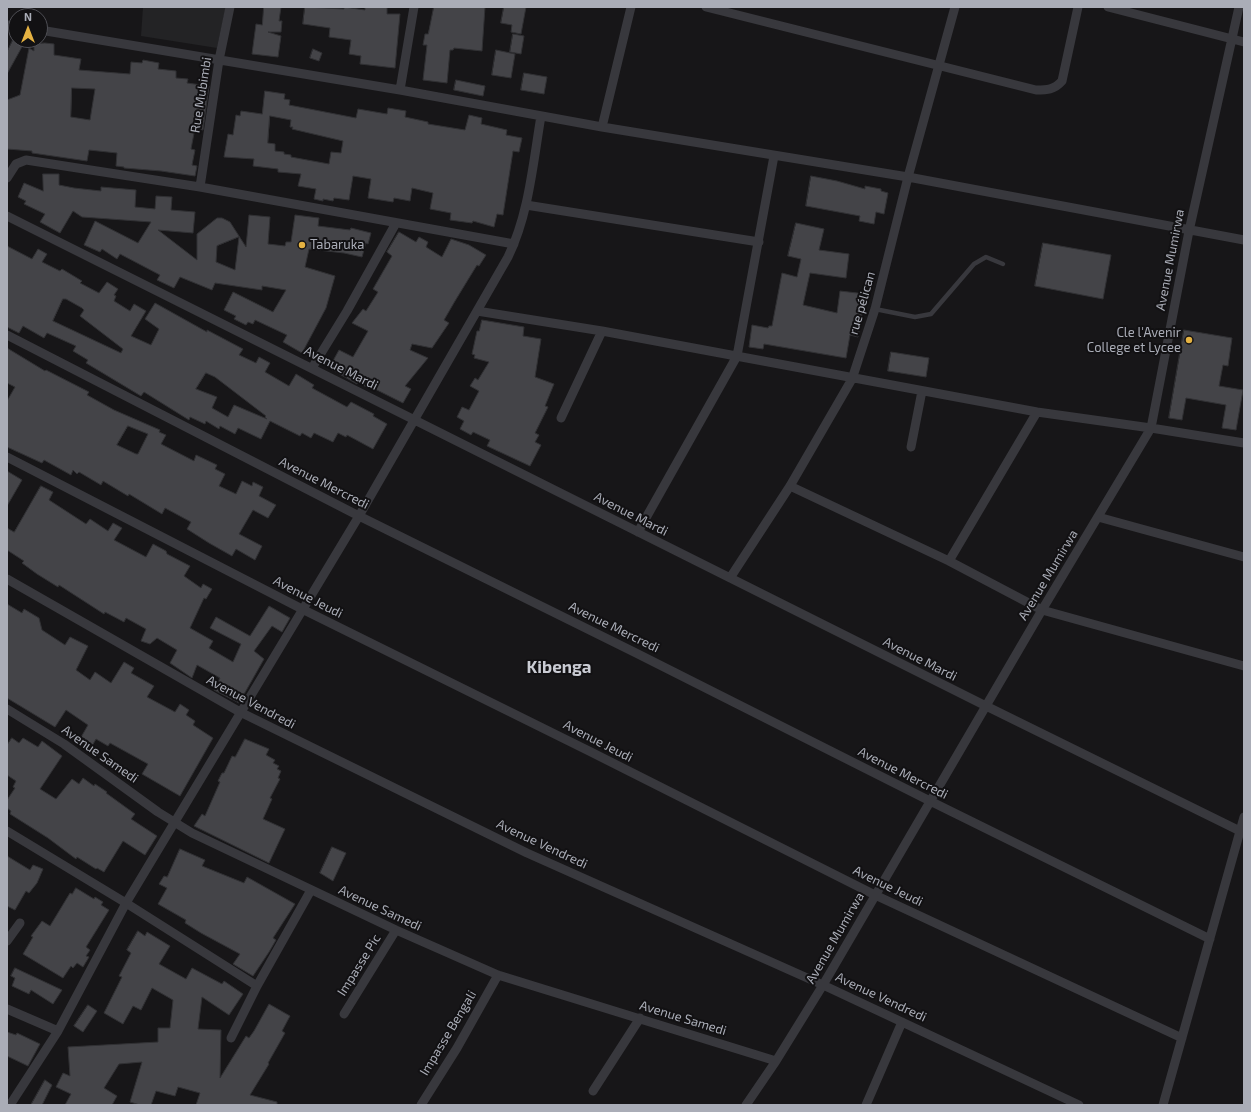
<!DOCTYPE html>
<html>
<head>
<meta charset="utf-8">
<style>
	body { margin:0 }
	#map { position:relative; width:1251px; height:1112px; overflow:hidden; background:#171618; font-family:"Exo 2",sans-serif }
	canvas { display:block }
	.frame { position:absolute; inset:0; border:8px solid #aaadb7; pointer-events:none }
	.north { position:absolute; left:8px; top:8px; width:40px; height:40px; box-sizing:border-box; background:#121113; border:1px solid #4f4f55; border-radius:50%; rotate:0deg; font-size:11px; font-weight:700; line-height:16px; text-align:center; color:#aaadb7 }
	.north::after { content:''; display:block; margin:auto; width:14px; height:18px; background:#e5b242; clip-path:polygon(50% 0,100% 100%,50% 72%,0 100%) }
</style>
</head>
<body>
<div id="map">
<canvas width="1251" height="1112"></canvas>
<div class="frame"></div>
<div class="north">N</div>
</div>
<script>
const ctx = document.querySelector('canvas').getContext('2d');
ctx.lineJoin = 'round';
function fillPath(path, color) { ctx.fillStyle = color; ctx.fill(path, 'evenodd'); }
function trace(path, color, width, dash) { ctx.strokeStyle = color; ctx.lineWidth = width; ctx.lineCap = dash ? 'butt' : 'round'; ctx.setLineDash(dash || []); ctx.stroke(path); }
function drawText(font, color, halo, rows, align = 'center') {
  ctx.font = font + ' "Exo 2",sans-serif'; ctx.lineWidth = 4; ctx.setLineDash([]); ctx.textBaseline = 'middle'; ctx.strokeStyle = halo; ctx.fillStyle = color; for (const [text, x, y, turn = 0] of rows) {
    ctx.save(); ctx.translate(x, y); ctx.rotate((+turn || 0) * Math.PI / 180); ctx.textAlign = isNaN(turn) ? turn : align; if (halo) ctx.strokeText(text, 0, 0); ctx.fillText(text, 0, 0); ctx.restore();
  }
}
fillPath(new Path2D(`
	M143,7H226L217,48L141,36Z`), '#232325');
const building = new Path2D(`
	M264,7H281L279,21H282L281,32H268L281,36L278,57L252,54L256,24L262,25Z
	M305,7L344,9V7L365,10V7H387V14H400L395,68L360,64L361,56L349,54L351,40L329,37L330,28L303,24Z
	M434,7H485L482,51L454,48L453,50H450L447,83L423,80L427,45H423L425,34H428Z
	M504,7H526L521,34L511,32L512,25L501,23Z
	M513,34L524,36L521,54L510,52Z
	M13,40L23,45L7,74V52Z
	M45,43L54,44V55L81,59L79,70L130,74L131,62L142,63L143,60L159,63L158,69L176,71V78L188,79L187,83L209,86L203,130L195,128L191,149L195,150L192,165L197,166L195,176L161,171L124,168V167L116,166L117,153L89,150L87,161L32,153V151L7,149V100L20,95L29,48L34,51V44ZM72,88L95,89L90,120L71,117Z
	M313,49L322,53L319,61L310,58Z
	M496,50L515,54L511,78L492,75Z
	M524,73L547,77L544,94L521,90Z
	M456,80L485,86L483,96L454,90Z
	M265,91L285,94L284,99L290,100L289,105L356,118L358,109L387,114L388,108L406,111L405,117L428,122V124L465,130L469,115L482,118L481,124L507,130L506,135L522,138L519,152L513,151L503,215L497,214L494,227L473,221L472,223L450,220L451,213L430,209L433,193L412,188L410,201L394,198L393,202L368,198L371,179L353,176L349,200L334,198L333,201L323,199V201L314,199L316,189L298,186L301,174L278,172V169L253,166L254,159L224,157L228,134L233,135L236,115L240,116L241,111L262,114ZM270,116L291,120L290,127H293L292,129L343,141L341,153L331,152L329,164L291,157V155L284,154V152L275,151V144L268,143Z
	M43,174H59V185L74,188L101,191V187L136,190L135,207L155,209L156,196L172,197L171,210L195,212L193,233L158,230L197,260V234L217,218H222L230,222L246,247L249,215L270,217L268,244L285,246L286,242H291L295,215L319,218L318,226L350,230L351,228L371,233L368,244L366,243L362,257L344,253L309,249L305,267L335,276L326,308L302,353L283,342L287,335L255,320L253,324L248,322L246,325L234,319L236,316L224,310L233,292L273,312L286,290L262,286V290L215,283L212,290L180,277L174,288L157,280L160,275L120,254L117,259L102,249L100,252L84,245L95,221L138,243L151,222L82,217L73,211L60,233L40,222L45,214L24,204L26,201L18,197L24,183L43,191ZM239,237L235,270L216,262L217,246Z
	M811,176L837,181L865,189V186L881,189V191L888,193L884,214L876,212L874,224L859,221L860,216L806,206Z
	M796,223L824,229L819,250L849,254L846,278L810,273L803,305L837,313L840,291L866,294L858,337L850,335L846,358L764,344L763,349L749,347L752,325L768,328L769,326H772L782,273L797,277L801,259L788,256Z
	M399,232L416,242L419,237L428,242L426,247L442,257L451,239L469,245L486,255L479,266L477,265L455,301L444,320L449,323L432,348L412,344L410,350L428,358L405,386L411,389L403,403L369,386L368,388L358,382L357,384L329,368L339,350L353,357L368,331L352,323L363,309L366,311L378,292L373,289L392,256L387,252Z
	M1043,243L1111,255L1103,299L1035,286Z
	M7,246L32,259L38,249L47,254L42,262L60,271L62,269L82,281L80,283L99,293L107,282L118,289L114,295L116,296L114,301L130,311L134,304L146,311L131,336L151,345L159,329L145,319L155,303L207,332V330L243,349L239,355L256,363L259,357L270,363L265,372L289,386L296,374L314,385L312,388L347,407L351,402L374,414L373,416L387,424L373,449L347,435L346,437L338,433L333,442L314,433L311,438L302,433L300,436L270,421L261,439L238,428L235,434L220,426L219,429L206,421L205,424L190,417L189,420L144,392L141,396L86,363L88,360L73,351L76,346L47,333L44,338L23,326L19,333L7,327ZM63,299H66L82,308L84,310L80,316L123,349L121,353L53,321ZM206,373L215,377L266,416L265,417L267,419L234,405L228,417L212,408L217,397L196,389Z
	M482,320L524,327L523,336L541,339L535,377L554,384L545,406L548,407L535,433L539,435L535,442L541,445L530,466L487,446L490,440L473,432L471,435L460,429L464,421L457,417L462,407L469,410L479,391L470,386L475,378L478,380L489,362L474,358L475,355L472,354L477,331H479Z
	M1184,330L1232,338L1228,366L1223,365L1219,386L1243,390L1236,430L1222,428L1226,405L1186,398L1182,420L1169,418Z
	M7,348L45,371L46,370L89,392L87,395L114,410L160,430L159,432L166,435L161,444L194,461L196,455L217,465L215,469L225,474L219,486L236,494L242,481L252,486L253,482L263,487L259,496L276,505L268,518L253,510L239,534L262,546L255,560L236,549L232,556L209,543L187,529L191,522L165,508L162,514L129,494L128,496L103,481L101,485L79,472L77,474L73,470L71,475L44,460L42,463L7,447V401L15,387L7,383ZM128,426L148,434L138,454H136L117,445Z
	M891,352L929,358L926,377L888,371Z
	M7,471L22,480L7,506Z
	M41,486L53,492L49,500L86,524L90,519L108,531L113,523L122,528L114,540L146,557L153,544L166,551L167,554L190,566L184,576L201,588L203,584L212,589L206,599L204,598L190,628L213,641L209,648L233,662L241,644L210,628L216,617L250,636L269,606L290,618L282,632L272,626L254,651L264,659L239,703L214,690L220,678L197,665L192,678L170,663L177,650L157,638L150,644L141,641L146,629L126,618L124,622L105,612L104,614L59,585L58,587L37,574L22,563L24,561L7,550V528L14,532Z
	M7,604L22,613L24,609L39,618L42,630L65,645L70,637L88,646L76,670L90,680L95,672L111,683L124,662L134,668L131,673L154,686L147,697L175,712L180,704L189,710L186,715L195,721L193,725L213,738L180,796L142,774L148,764L110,743L108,746L96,739L92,746L80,739L88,725L66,710L55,727L7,698Z
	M12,738L19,743L23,738L38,747L42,741L62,756L40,789L56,799L72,779L79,784L83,778L94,786L95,784L107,792L106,793L135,814L131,819L157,836L145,855L123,841L104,872L97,868L96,869L77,857L76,859L48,838L10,814L11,811L7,808V800L15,788L13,787L16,781L7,775V745Z
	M245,739L269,749L266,755L275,760L273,763L279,766L277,769L281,771L278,778L280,779L270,798L272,799L263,819L285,829L269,863L194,826L202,814L205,816L220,782L218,781L222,773H224L232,756L235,757Z
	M332,847L346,853L333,881L320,873Z
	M180,849L205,860L202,866L244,883L247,877L295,904L273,938L276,940L269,952L253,976L233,964L240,954L201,933L185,923L186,920L158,904L167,888L159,884L164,876L167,877Z
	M7,856L30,870L33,865L43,869L37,883L29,893L26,891L15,910L7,906Z
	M76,888L94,899L95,897L103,902L101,905L109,910L86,947L90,950L86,956L89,957L83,967L77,963L73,968L71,966L63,978L23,954L33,937L31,936L42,921L50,926L70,893L72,894Z
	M138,931L145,936L147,932L170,946L159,964L186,979L192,968L222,984L224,981L243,994L229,1015L202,997L198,1029L221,1030L220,1078L246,1036L249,1038L254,1031L269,1004L290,1016L282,1031L285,1033L268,1063L269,1064L250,1095L277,1102V1105H196L200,1093L178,1087L175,1096L156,1091L151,1105H140L130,1102L142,1062L119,1064L104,1088L117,1096L112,1105H65L71,1094L56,1087L63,1073L70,1076L68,1047L158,1042V1028H170L173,1000L152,988L141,1010L133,1006L123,1024L104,1013L122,977L119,976L131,953L127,950Z
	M15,968L62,990L53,1004L31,990L29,994L12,986L15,978L11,976Z
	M88,1005L97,1011L83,1032L74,1026Z
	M7,1032L16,1035L17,1033L40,1044L28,1066L7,1056Z
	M45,1080L52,1085L42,1105H31Z`);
fillPath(building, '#444448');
trace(building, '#313134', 1);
trace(new Path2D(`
	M875,309L915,317L931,314L974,264L986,257L1003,264`), '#38383d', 4.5);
trace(new Path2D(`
	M706,7L1036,90C1047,90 1054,90 1062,81L1078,7
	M1108,7L1244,42
	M7,25L16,26
	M40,30L400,90L602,127L908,177L1244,240
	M400,90L414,7
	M602,127L631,7
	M7,178L16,164L26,160L200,187L514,244
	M200,187L219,60L230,7
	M526,205L759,242
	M7,216L986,706L1244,833
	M477,311L602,331L1037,412L1151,428L1244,443
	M7,335L359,516L636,653L930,801L1210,939
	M312,368L347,311L396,223
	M561,418L602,331
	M911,447L922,391
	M7,457L302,609L589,751L875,895L1182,1038
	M790,486L949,561L1042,610L1244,666
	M1098,517L1244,557
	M638,532L737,356L774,156
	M949,561L1037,412
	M730,578L790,486L852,379L875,309L908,177L955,7
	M7,579L240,712L527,853L823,985L1079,1105
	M7,709L64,744L158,812L192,833L396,930L498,975L776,1061
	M7,831L126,903L257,986
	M7,941L20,923
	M7,1009L58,1031
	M344,1014L396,930
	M231,1038L257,986L311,890
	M593,1091L640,1018
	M10,1105L58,1031L126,903L359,516L508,257C529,214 533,163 541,116
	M421,1105L457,1048L498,975
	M746,1105L776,1061L823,985L1042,610L1151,428L1189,231L1239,7
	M866,1105L902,1022
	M1163,1105L1244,817`), '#38383d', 9);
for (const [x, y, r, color] of [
	[302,245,4,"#e5b242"],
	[1189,340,4,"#e5b242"]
]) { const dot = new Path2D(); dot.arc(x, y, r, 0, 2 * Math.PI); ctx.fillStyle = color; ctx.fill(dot); trace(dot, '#121113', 1.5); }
drawText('13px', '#aaadb7', '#121113', [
	["Rue Mubimbi",201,95,-81],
	["Avenue Mumirwa",1170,260,-79],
	["rue pélican",862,303,-74],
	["Avenue Mardi",341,368,27],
	["Avenue Mercredi",324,483,27],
	["Avenue Mardi",631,514,27],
	["Avenue Mumirwa",1048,575,-59],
	["Avenue Jeudi",308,597,27],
	["Avenue Mercredi",614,627,26],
	["Avenue Mardi",920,659,27],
	["Avenue Vendredi",251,702,28],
	["Avenue Jeudi",598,741,27],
	["Avenue Samedi",100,754,35],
	["Avenue Mercredi",903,773,27],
	["Avenue Vendredi",542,844,25],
	["Avenue Jeudi",888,886,26],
	["Avenue Samedi",380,908,25],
	["Avenue Mumirwa",835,938,-60],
	["Impasse Pic",359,965,-58],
	["Avenue Vendredi",881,997,25],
	["Avenue Samedi",683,1018,17],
	["Impasse Bengali",448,1033,-59]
]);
drawText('13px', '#aaadb7', '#121113', [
	["Tabaruka",310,245],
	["Cle l'Avenir",1181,333,"right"],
	["College et Lycee",1181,348,"right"]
], 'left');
drawText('bold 17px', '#caccd4', '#121113', [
	["Kibenga",559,667]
]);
</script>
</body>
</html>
